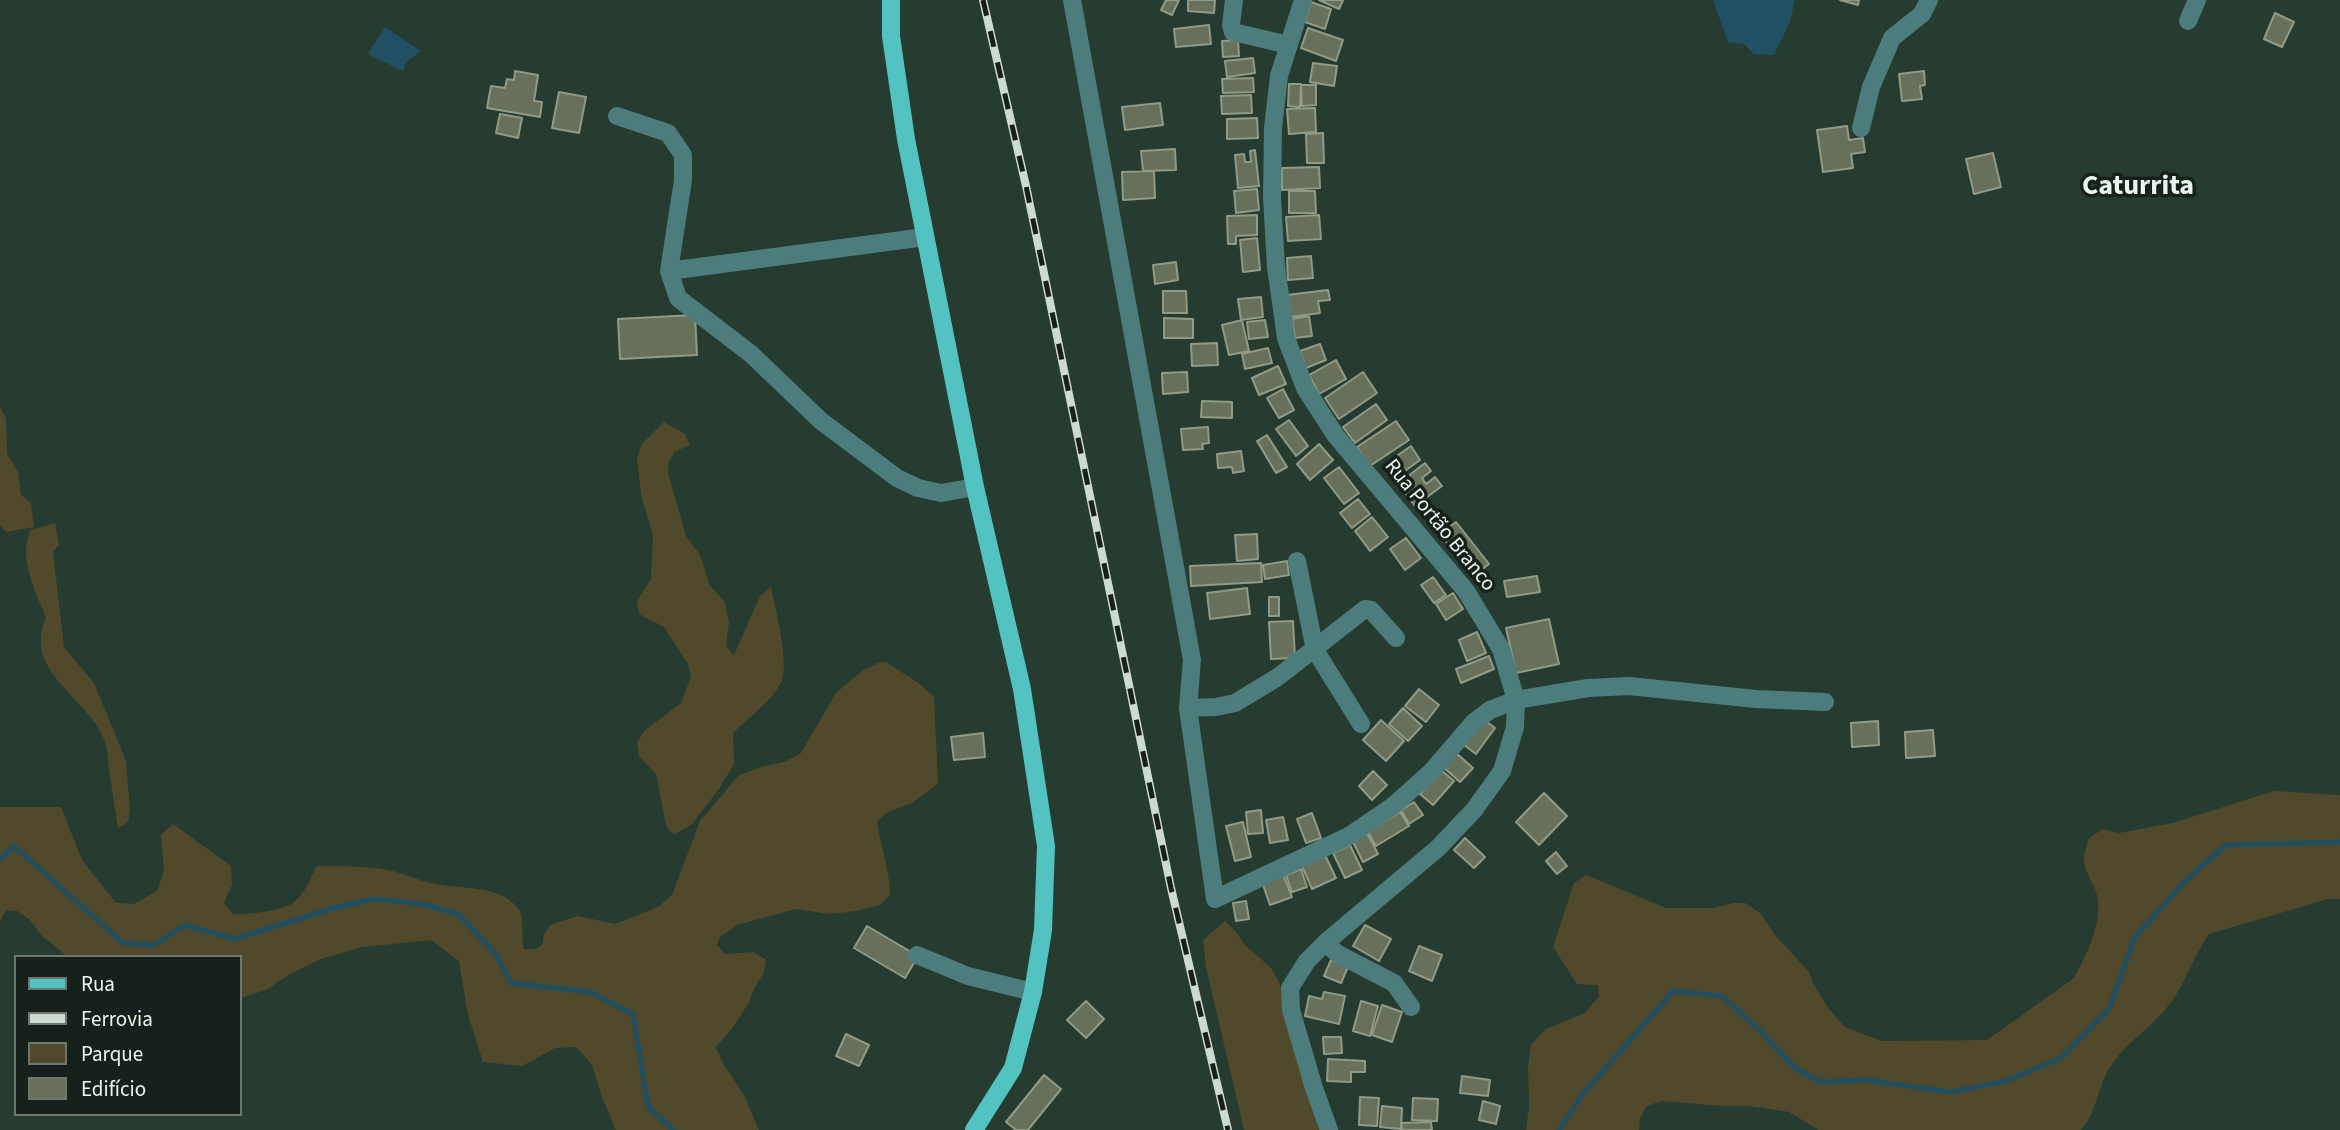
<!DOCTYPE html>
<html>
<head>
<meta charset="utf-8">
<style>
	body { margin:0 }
	#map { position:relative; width:2340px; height:1130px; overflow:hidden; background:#273c31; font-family:"Source Sans 3",sans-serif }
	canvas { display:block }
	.legend { position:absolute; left:14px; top:955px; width:228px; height:161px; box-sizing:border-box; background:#17211b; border:2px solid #6b7770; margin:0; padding:9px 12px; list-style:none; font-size:21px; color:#eaf7f0 }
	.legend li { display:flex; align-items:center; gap:14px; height:35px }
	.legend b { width:35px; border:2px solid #6b7770 }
</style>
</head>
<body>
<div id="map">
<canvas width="2340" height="1130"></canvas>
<ul class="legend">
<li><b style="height:9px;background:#52c3c0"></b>Rua</li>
<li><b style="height:9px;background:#ccdad2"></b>Ferrovia</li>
<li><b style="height:19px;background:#51492b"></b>Parque</li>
<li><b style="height:19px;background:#66705b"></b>Edifício</li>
</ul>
</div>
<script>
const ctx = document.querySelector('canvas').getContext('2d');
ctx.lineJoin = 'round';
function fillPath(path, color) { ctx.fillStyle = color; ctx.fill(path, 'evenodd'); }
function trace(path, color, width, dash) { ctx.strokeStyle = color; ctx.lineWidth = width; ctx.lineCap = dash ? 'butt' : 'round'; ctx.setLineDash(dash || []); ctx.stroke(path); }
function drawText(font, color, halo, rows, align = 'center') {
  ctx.font = font + ' "Source Sans 3",sans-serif'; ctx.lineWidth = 7; ctx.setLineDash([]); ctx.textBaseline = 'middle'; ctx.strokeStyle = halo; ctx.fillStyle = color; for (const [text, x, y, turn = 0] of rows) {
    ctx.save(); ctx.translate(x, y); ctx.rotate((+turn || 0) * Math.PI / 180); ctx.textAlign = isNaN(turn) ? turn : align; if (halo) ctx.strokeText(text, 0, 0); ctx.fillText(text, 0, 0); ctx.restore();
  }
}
fillPath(new Path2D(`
	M0,407L6,419L7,454L18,472L21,495L31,503L34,527L6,532L0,525Z
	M664,422L685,434L690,445L674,452L669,462L668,473L686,536L700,555L710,586L725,602L729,623L726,646L734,655L760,596L771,587C775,607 789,662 782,680C773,701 749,717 733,733L734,764L719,789L692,824L675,834L669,831L666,825L656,774L639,756L637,743L644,731L681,703L691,677L688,664L664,627L639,614L637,601L651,579L653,535L641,495L637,458L642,444Z
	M55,523L59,545L53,552L64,647L94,683L126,761L130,810L128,822L118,828C115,809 112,789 109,769C108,761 108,750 105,742C91,699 21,672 46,618C36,592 17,556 31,530Z
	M880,662H886L920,684L934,697L938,784L912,803L888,812L877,821C880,846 890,870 890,895L880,905L856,911L829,914L796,909L737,925L720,937L717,945L725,954L754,952L766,960L764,972L755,987L748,1004L732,1029L716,1047L724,1065L744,1095L759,1130H616L602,1097L592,1065L576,1047L555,1048L522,1066L483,1062L468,1015L459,961L431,940L362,947L321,959L290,974L266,990L240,998V957H68L41,935L30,920L17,911L6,910L0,921V807H61L82,860L116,903L134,904L157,891L164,871L161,835L173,824L231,866L232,885L224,903L233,914C247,915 281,911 293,903C305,894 310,878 317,866C340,866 364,866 388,870C403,873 419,881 435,884C460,889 499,885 517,907C526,917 520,936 524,949H536L542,945L544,934L550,925L578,916L615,924L658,907L672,895L700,821L738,776L760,767L784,762L801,753L836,693L863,670Z
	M2274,791L2340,795V899H2328L2209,934C2192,959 2184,989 2163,1012C2146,1031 2124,1045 2110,1067C2098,1086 2097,1112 2081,1130H1819L1789,1112L1749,1106H1722L1661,1101L1647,1106L1640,1118L1639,1130H1526L1529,1107L1528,1066L1531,1045L1546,1029L1585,1013L1599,996L1598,985L1577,984L1553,947L1574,883L1586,875L1666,908H1714L1733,903H1745L1760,913L1775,935L1809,972L1813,983L1828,1008L1845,1027L1882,1041L1987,1040L2074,978C2086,956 2103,922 2097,896C2095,884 2084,872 2084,860C2084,853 2087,845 2089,838L2103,829L2119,833L2173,823Z
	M1225,921L1236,932L1244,944L1271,968L1279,982L1303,1075L1322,1130H1244L1206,967L1203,940Z`), '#51492b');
fillPath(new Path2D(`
	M1713,0H1795L1790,21L1774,55L1754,54L1744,44L1728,42Z
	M385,27L421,51L406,62L403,71L368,54Z`), '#205062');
trace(new Path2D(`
	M0,859L14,846L123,943L154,945L185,925L234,939L334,908L373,899L422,904L458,914L496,954L511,983L590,992L633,1014L648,1106L673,1130
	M1559,1130L1582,1095L1673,991L1722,996L1758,1029L1796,1069L1821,1082L1866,1080L1951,1092L2006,1081L2061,1058L2109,1009L2135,937L2185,881L2226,845L2340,842`), '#205062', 5);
const building = new Path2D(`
	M1166,0H1179L1172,15L1161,10Z
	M1188,0H1215L1214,13L1188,11Z
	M1319,0H1343L1339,9Z
	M1840,0H1859L1858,5Z
	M1311,2L1331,9L1325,29L1305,22Z
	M2275,13L2294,22L2282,47L2264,39Z
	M1209,25L1211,44L1176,47L1174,29Z
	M1308,28L1343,40L1336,61L1301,48Z
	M1238,40L1239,56L1223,57L1222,41Z
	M1253,58L1255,73L1227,77L1225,61Z
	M1313,63L1337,66L1334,86L1310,82Z
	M515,71L538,75L534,101L542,102L540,117L487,108L491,86L505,88L507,79L514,80Z
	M1924,71L1925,85L1920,86L1922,99L1902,101L1899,74Z
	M1253,78L1254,92L1223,93L1222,79Z
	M1289,84H1301L1300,107L1288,106Z
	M1301,85H1316V105L1302,106Z
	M559,92L586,97L579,133L552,128Z
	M1251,95L1252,113L1222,114L1221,96Z
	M1160,103L1163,125L1125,130L1122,107Z
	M1315,108L1316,132L1289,134L1287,109Z
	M500,114L522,118L518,138L496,133Z
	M1257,118L1258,138L1227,139V119Z
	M1847,126L1849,140L1863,138L1865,152L1851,154L1853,168L1823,172L1817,130Z
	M1323,133L1324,163H1307L1306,134Z
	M1175,149L1176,170L1143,171L1141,151Z
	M1255,150L1259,186L1238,188L1235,155L1244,154L1245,162H1251L1250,151Z
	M1993,153L2001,187L1974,194L1966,159Z
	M1319,167L1320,188L1282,190V168Z
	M1154,171L1155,198L1123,200L1122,172Z
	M1257,189L1259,210L1236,213L1234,191Z
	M1289,191H1315L1316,213H1289Z
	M1257,215V235L1236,236V244H1228L1227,216Z
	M1319,215L1321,239L1288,241L1286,217Z
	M1257,238L1260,270L1243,272L1240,240Z
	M1311,256L1313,278L1288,280L1287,258Z
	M1176,262L1178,280L1155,284L1153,265Z
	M1328,290L1330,300L1318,301L1320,313L1290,317L1287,295Z
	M1163,291H1186L1187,313H1163Z
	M1261,297L1263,317L1241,320L1238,299Z
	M695,315L697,355L620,359L618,319Z
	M1309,316L1312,336L1295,338L1292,319Z
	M1164,318L1193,319V338H1164Z
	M1242,320L1249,351L1229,355L1222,325Z
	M1265,320L1268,337L1249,339L1247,322Z
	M1217,343L1218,365L1192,366L1191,344Z
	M1320,344L1326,360L1306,368L1300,351Z
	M1268,348L1272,363L1245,369L1242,354Z
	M1336,360L1346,379L1319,394L1309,375Z
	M1278,366L1286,384L1259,395L1252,378Z
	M1187,372L1188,392L1163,394L1162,373Z
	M1363,372L1377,393L1339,419L1325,398Z
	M1283,389L1294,410L1279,418L1267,398Z
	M1202,401L1232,402V418L1201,417Z
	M1376,404L1387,420L1355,443L1343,427Z
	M1289,420L1308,446L1296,456L1276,429Z
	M1396,421L1409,440L1370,466L1357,447Z
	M1208,427L1209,443L1202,444L1203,449L1183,450L1181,429Z
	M1267,435L1287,467L1276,473L1257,441Z
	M1319,444L1333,460L1310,480L1297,464Z
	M1411,446L1420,460L1398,476L1388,462Z
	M1241,451L1244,471L1233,473L1232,467L1218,468L1217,454Z
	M1425,463L1431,471L1422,478L1426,484L1435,477L1442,486L1415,506L1398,484Z
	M1339,467L1359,493L1344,504L1324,478Z
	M1358,499L1370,514L1352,528L1340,513Z
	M1372,517L1388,537L1370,551L1355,531Z
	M1456,522L1489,564L1473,576L1440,534Z
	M1257,534L1258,559L1237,561L1235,535Z
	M1406,538L1421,558L1405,570L1390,549Z
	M1287,561L1289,575L1265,579L1263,565Z
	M1261,563L1262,582L1191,586L1190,566Z
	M1537,576L1540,592L1507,597L1504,581Z
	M1433,577L1446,595L1434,603L1421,585Z
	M1247,588L1250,614L1210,619L1207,593Z
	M1453,593L1463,609L1446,620L1436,604Z
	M1269,597H1279V616H1269Z
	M1549,619L1559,664L1516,673L1506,628Z
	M1293,621L1295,658L1271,659L1269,622Z
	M1477,632L1486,653L1467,661L1459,640Z
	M1489,656L1494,669L1461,683L1456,669Z
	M1419,689L1439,705L1426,722L1405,706Z
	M1403,708L1422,726L1408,741L1389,724Z
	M1483,719L1495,728L1476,754L1464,745Z
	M1381,720L1404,741L1386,761L1363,740Z
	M1878,721L1879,745L1852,747L1851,723Z
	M1933,730L1935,756L1906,758L1905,732Z
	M983,733L985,757L954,760L951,737Z
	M1456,753L1473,768L1460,782L1443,767Z
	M1441,770L1454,781L1433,805L1420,794Z
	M1373,771L1387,785L1372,800L1359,786Z
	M1544,793L1567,816L1539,845L1516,822Z
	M1414,802L1423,815L1409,824L1401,810Z
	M1261,810L1263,833L1248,834L1246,812Z
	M1400,812L1409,826L1376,846L1368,832Z
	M1312,813L1321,838L1306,843L1297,819Z
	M1283,817L1288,840L1270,843L1266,820Z
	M1243,822L1251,857L1235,861L1226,826Z
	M1367,833L1378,854L1363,862L1352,840Z
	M1465,838L1485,857L1474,868L1454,850Z
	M1350,845L1362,870L1345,878L1333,853Z
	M1556,852L1567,866L1557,874L1546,861Z
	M1325,855L1336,878L1312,889L1302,866Z
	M1301,869L1307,887L1292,892L1286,875Z
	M1283,874L1292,897L1270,905L1262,882Z
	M1246,901L1249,919L1236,921L1233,903Z
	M1365,925L1391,939L1379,961L1353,946Z
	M867,926L918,956L905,978L854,948Z
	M1419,946L1442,955L1432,981L1409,971Z
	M1331,960L1348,967L1341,983L1324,976Z
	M1324,992L1345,996L1339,1024L1305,1016L1309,996L1322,999Z
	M1086,1001L1104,1019L1086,1038L1067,1020Z
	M1361,1001L1378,1006L1370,1036L1353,1031Z
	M1382,1005L1402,1012L1392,1042L1372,1035Z
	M846,1034L869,1045L859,1066L836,1056Z
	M1323,1037H1341L1342,1053L1324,1054Z
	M1328,1059L1365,1061V1072H1351V1082L1327,1081Z
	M1044,1075L1061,1089L1028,1130H1016L1006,1122Z
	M1462,1076L1490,1080L1488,1096L1460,1093Z
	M1360,1097L1379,1098L1377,1126L1359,1125Z
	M1413,1098L1438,1099L1437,1121L1412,1120Z
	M1483,1101L1500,1106L1496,1124L1479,1120Z
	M1382,1106L1402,1108L1401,1129L1380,1127Z
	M1431,1122L1432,1130H1402L1401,1123Z`);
fillPath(building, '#66705b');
trace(building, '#909a85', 2);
trace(new Path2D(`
	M1072,0L1192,660L1188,708L1215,899L1349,836L1393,806L1431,772L1473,723L1490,710L1516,700L1588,688L1629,686L1756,699L1825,702
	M1234,0L1231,25L1233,32L1289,45
	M1303,0L1279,76L1273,128L1272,198L1276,267L1286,338L1305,388L1336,436L1466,591L1501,649L1516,700L1515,727L1502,771L1474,810L1438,848L1325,943L1307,961L1290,988L1291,1010L1314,1088L1329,1130
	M2188,21L2197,0
	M617,116L668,133L683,155V180L669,271L925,237
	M1861,128L1871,87L1892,38L1922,14L1929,0
	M669,271L678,298L751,354L821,421L897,478L918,488L941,493L975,487
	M1297,561L1315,650L1361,724
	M1188,708L1216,707L1235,703L1278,677L1365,609L1371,610L1396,638
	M1325,943L1338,954L1394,983L1411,1007
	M917,955L968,976L1033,992`), '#4c7d7c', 18);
trace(new Path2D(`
	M891,0V36L906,139L975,487L1022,689L1046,846L1043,930L1033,992L1013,1068L974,1130`), '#52c3c0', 18);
const rail = new Path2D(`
	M983,0L1026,186L1171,888L1228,1130`);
trace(rail, '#ccdad2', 8);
trace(rail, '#17211b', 5, [16]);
drawText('21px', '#eaf7f0', '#17211b', [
	["Rua Portão Branco",1439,526,51]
]);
drawText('bold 28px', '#eaf7f0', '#17211b', [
	["Caturrita",2138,188]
]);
</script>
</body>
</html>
